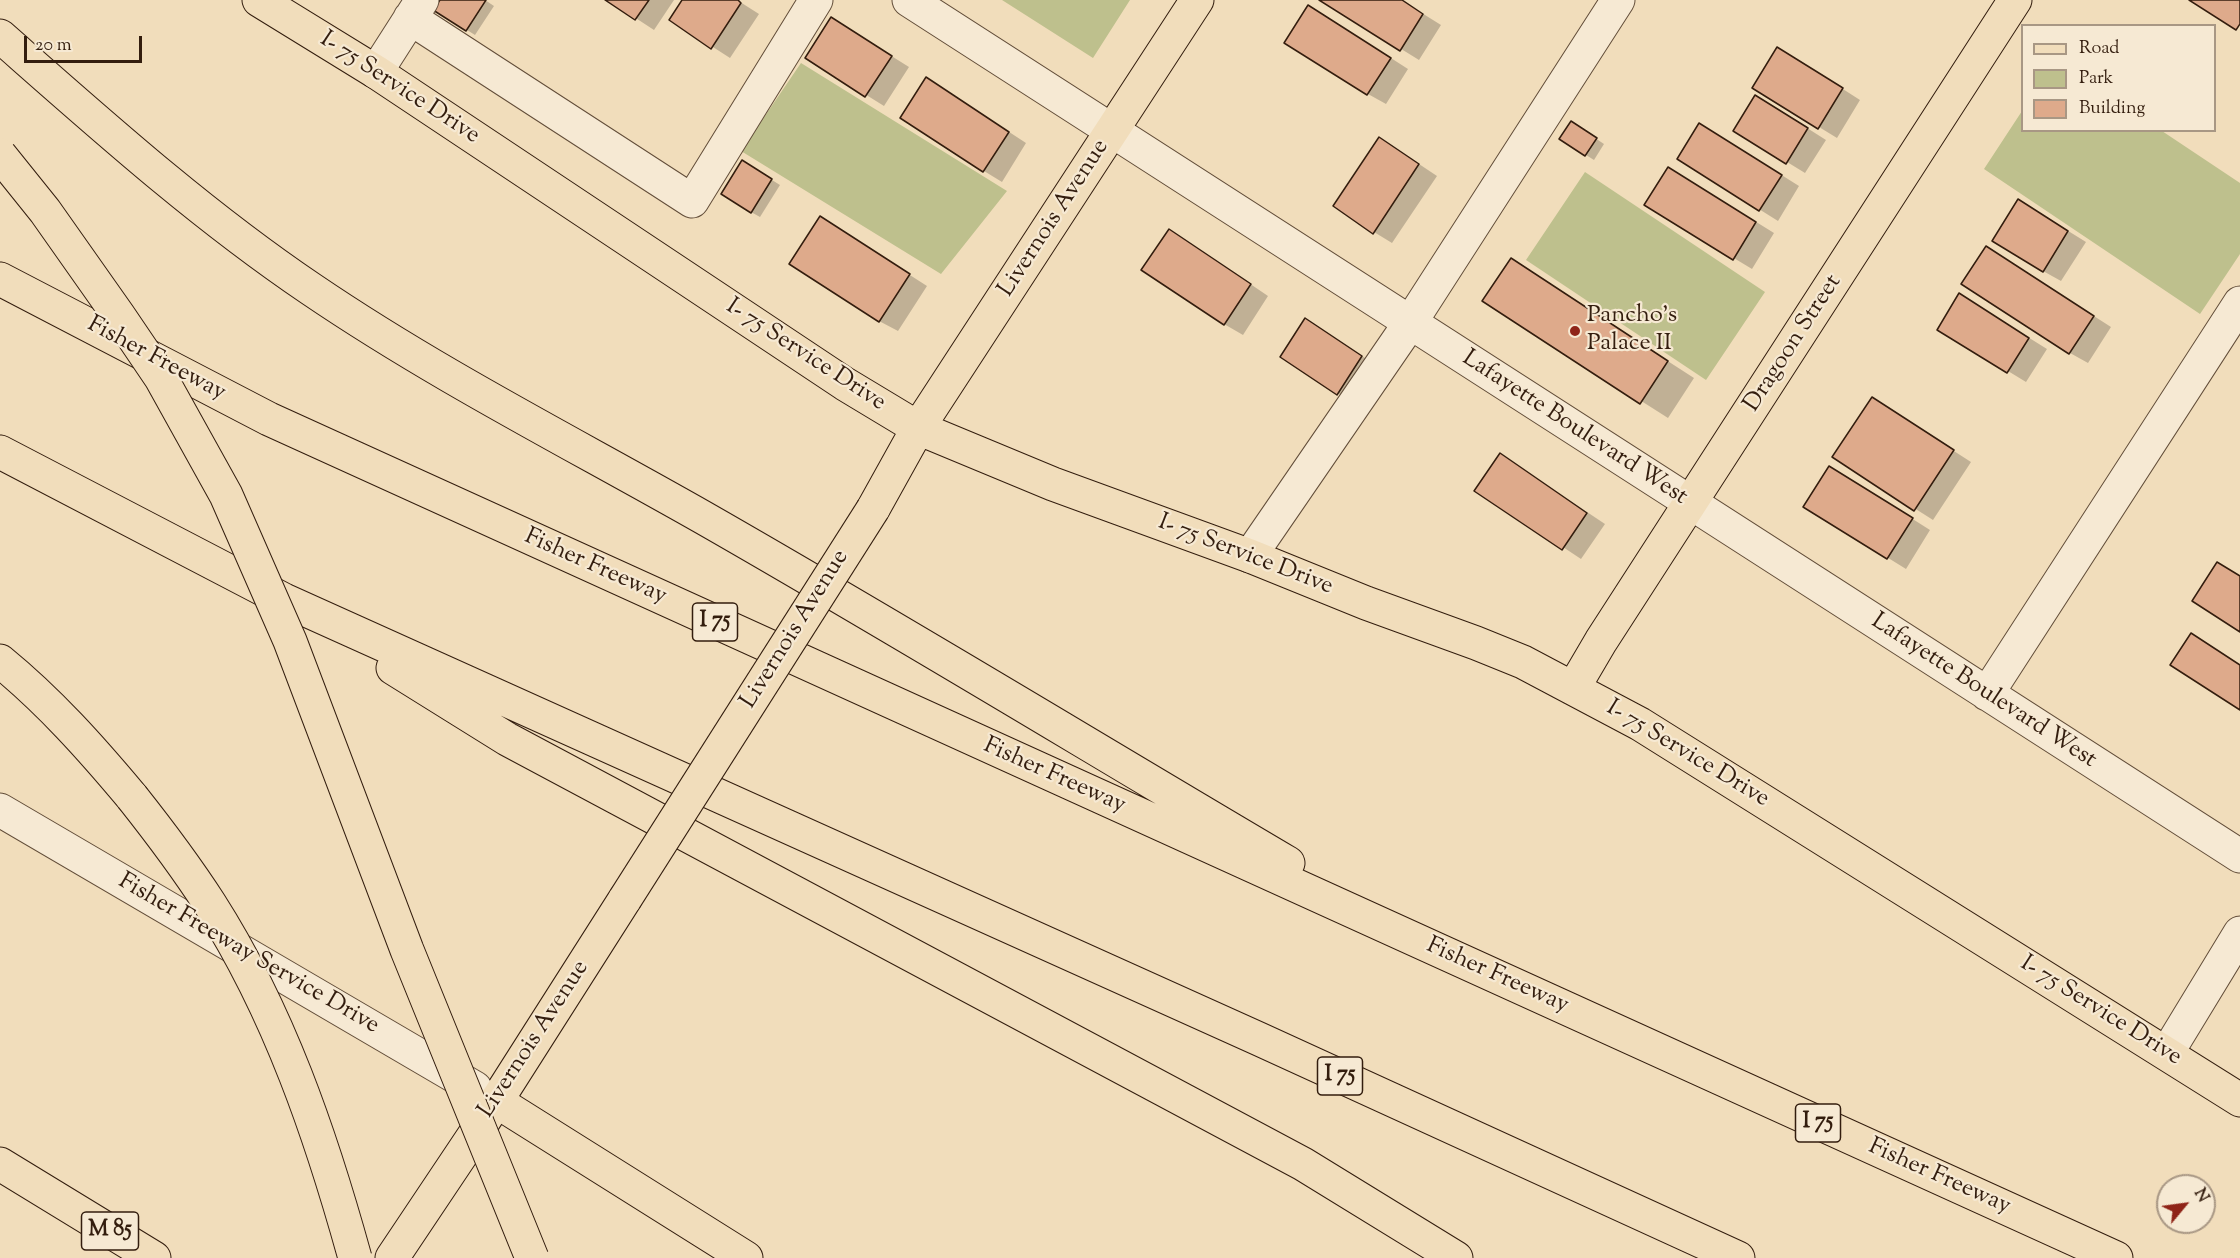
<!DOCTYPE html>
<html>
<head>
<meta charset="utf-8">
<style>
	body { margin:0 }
	#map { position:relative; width:2240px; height:1258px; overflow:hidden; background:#f1ddbb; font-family:"Sorts Mill Goudy",serif }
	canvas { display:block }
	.legend { position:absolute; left:2021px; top:24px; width:195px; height:108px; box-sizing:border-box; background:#f6e9d3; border:2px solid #a89784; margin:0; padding:8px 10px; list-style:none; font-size:18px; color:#331d0e }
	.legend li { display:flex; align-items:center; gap:12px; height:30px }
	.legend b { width:30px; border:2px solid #a89784 }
	.north { position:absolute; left:2156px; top:1174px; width:60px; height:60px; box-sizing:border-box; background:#f6e9d3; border:2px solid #a89784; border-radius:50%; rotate:61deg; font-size:16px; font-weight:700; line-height:24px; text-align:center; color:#331d0e }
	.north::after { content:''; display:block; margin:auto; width:21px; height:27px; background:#8f2418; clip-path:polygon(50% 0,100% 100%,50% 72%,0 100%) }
	.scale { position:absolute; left:24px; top:36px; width:118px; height:27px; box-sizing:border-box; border:3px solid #331d0e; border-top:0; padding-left:8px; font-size:18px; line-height:21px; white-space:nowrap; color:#331d0e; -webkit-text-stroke:4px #f6e9d3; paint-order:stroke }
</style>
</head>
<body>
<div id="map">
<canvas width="2240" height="1258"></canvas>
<ul class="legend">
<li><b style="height:8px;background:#f1ddbb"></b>Road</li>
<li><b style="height:16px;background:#bec08d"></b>Park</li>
<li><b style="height:16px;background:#deaa8b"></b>Building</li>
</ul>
<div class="north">N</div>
<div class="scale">20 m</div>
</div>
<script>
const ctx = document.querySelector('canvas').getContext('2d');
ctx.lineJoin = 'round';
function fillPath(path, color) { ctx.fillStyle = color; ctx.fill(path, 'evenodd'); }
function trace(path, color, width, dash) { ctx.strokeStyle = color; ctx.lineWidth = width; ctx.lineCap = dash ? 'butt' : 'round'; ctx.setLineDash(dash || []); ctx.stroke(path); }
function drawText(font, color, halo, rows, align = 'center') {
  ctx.font = font + ' "Sorts Mill Goudy",serif'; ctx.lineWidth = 4.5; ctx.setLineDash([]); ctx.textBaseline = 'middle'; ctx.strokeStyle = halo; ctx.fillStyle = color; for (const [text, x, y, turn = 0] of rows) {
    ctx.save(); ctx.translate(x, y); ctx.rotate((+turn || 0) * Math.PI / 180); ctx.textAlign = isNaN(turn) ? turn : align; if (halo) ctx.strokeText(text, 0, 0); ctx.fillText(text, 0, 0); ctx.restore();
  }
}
fillPath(new Path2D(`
	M1002,0H1130L1093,58Z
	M801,63L1007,191L941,274L741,151Z
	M2022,111V130L2162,131L2240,183V254L2200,314L1984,169Z
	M1585,172L1765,292L1706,380L1526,260Z`), '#bec08d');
fillPath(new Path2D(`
	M441,0H485L494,6L475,35L467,30Z
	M608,0H674L654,30Z
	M684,0H737L759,14L730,58L671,20Z
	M1322,0H1401L1441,25L1419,60Z
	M1327,17L1408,69L1386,104L1368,94Z
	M850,30L909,67L884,106L807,58Z
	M1796,59L1860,100L1837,138L1819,127Z
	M945,90L1026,143L1002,182L984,171Z
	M1774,107L1826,140L1805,173L1735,130Z
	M1580,128L1604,144L1594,160L1586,155Z
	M1718,135L1799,186L1778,221L1679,159Z
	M1398,150L1437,176L1392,243L1374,232Z
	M751,167L780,185L760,217L751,212Z
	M1687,179L1774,233L1752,269L1646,205Z
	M2036,211L2086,242L2061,281L2043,271Z
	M821,218L927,286L898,331L879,321Z
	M1187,241L1268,296L1243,335L1224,324Z
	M2005,259L2111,327L2088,363L2070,353Z
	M1511,260L1694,378L1668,418L1484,301Z
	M1978,306L2047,349L2026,382L1939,329Z
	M1323,331L1379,367L1356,404L1338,393Z
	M1890,410L1971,462L1933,520L1834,457Z
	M1518,466L1605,524L1581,559L1477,490Z
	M1848,478L1930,530L1906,569L1806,507Z`), '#0003');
const building = new Path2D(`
	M440,0H486L466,31L433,10Z
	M605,0H649L635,20Z
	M682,0H738L741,3L711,49L669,20Z
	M1319,0H1402L1423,14L1400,51Z
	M2189,0H2240V24L2236,30Z
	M1308,5L1391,58L1367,95L1284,43Z
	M831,17L892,56L865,97L805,58Z
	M1777,47L1843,88L1818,129L1752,88Z
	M926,77L1009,132L983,172L900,118Z
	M1755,95L1808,128L1786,164L1733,131Z
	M1571,121L1597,138L1585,156L1559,139Z
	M1699,123L1782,175L1759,211L1677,159Z
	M1379,137L1419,164L1373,234L1333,206Z
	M742,160L772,179L751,213L721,194Z
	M1668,167L1756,222L1733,260L1644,205Z
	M2018,199L2068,231L2043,272L1992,241Z
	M820,216L910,274L879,322L789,264Z
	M1169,229L1251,284L1224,325L1141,270Z
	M1986,246L2094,316L2069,354L1961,284Z
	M1511,258L1668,361L1640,404L1482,301Z
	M1959,293L2029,338L2007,373L1937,330Z
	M1305,318L1362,356L1337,395L1280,357Z
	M1872,397L1954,450L1914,511L1832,457Z
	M1500,453L1587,513L1562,550L1474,491Z
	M1829,466L1913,518L1887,559L1803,507Z
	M2217,562L2240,576V632L2192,601Z
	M2191,633L2240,665V710L2170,665Z`);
fillPath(building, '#deaa8b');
trace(building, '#331d0e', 1.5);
const minor = new Path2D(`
	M909,0L2240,856
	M410,18L692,201L816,0
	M376,72L422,0
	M1250,556L1410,323L1618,0
	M1987,694L2240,303
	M0,810L475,1088
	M2167,1053L2240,933`);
const major = new Path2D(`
	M259,0L376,72L845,384L918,428L1053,484L1250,556L1366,603L1476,643L1523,662L1640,724L2240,1100
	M873,509L918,428L1197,0
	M1574,687L1601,641L2015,0
	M0,1164L154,1258
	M392,1258L483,1122L625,899`);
const highway = new Path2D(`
	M0,36C100,124 200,214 311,289C436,374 572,443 704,518C900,630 1093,748 1288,863
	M0,279L269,419L2116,1258
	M0,452L284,600L1259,1039L1738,1258
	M0,661C49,701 91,748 132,797
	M393,668L507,739L1303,1164L1456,1258
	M496,1101L746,1258`);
trace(minor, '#624d39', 35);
trace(major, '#331d0e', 35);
trace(highway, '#331d0e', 35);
trace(minor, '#f6e9d3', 33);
trace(major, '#f1ddbb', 33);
trace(highway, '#f1ddbb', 33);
const majorBridge = new Path2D(`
	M625,899L873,509`);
const highwayBridge = new Path2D(`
	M0,155L45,211L119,316L161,378L226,495L290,641L407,950L532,1258
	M132,797C159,831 186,867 210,904C279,1012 321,1135 355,1258`);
trace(majorBridge, '#331d0e', 35, []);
trace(highwayBridge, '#331d0e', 35, []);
trace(majorBridge, '#f1ddbb', 33);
trace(highwayBridge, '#f1ddbb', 33);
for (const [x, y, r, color] of [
	[1575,331,6,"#8f2418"]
]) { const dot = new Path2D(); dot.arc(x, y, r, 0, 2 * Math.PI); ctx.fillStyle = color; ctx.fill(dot); trace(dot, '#f6e9d3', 2); }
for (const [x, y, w] of [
	[715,622,45],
	[1340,1076,45],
	[1818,1123,45],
	[110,1231,57]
]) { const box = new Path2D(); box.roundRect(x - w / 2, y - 19, w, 38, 4.5); ctx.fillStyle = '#f6e9d3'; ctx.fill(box); trace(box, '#331d0e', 1.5); }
drawText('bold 22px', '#331d0e', null, [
	["I 75",715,622],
	["I 75",1340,1076],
	["I 75",1818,1123],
	["M 85",110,1231]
]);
drawText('24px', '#331d0e', '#f6e9d3', [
	["I- 75 Service Drive",399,89,33],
	["Livernois Avenue",1055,219,-57],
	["Dragoon Street",1794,344,-57],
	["I- 75 Service Drive",805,356,33],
	["Fisher Freeway",156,360,28],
	["Lafayette Boulevard West",1574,429,33],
	["I- 75 Service Drive",1245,556,21],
	["Fisher Freeway",595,568,24],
	["Livernois Avenue",796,630,-58],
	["Lafayette Boulevard West",1983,692,33],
	["I- 75 Service Drive",1687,755,31],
	["Fisher Freeway",1054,777,24],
	["Fisher Freeway Service Drive",248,955,30],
	["Fisher Freeway",1497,977,24],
	["I- 75 Service Drive",2100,1012,32],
	["Livernois Avenue",535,1040,-57],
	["Fisher Freeway",1939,1178,24]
]);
drawText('24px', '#331d0e', '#f6e9d3', [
	["Pancho's",1587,317],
	["Palace II",1587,345]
], 'left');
</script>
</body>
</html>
